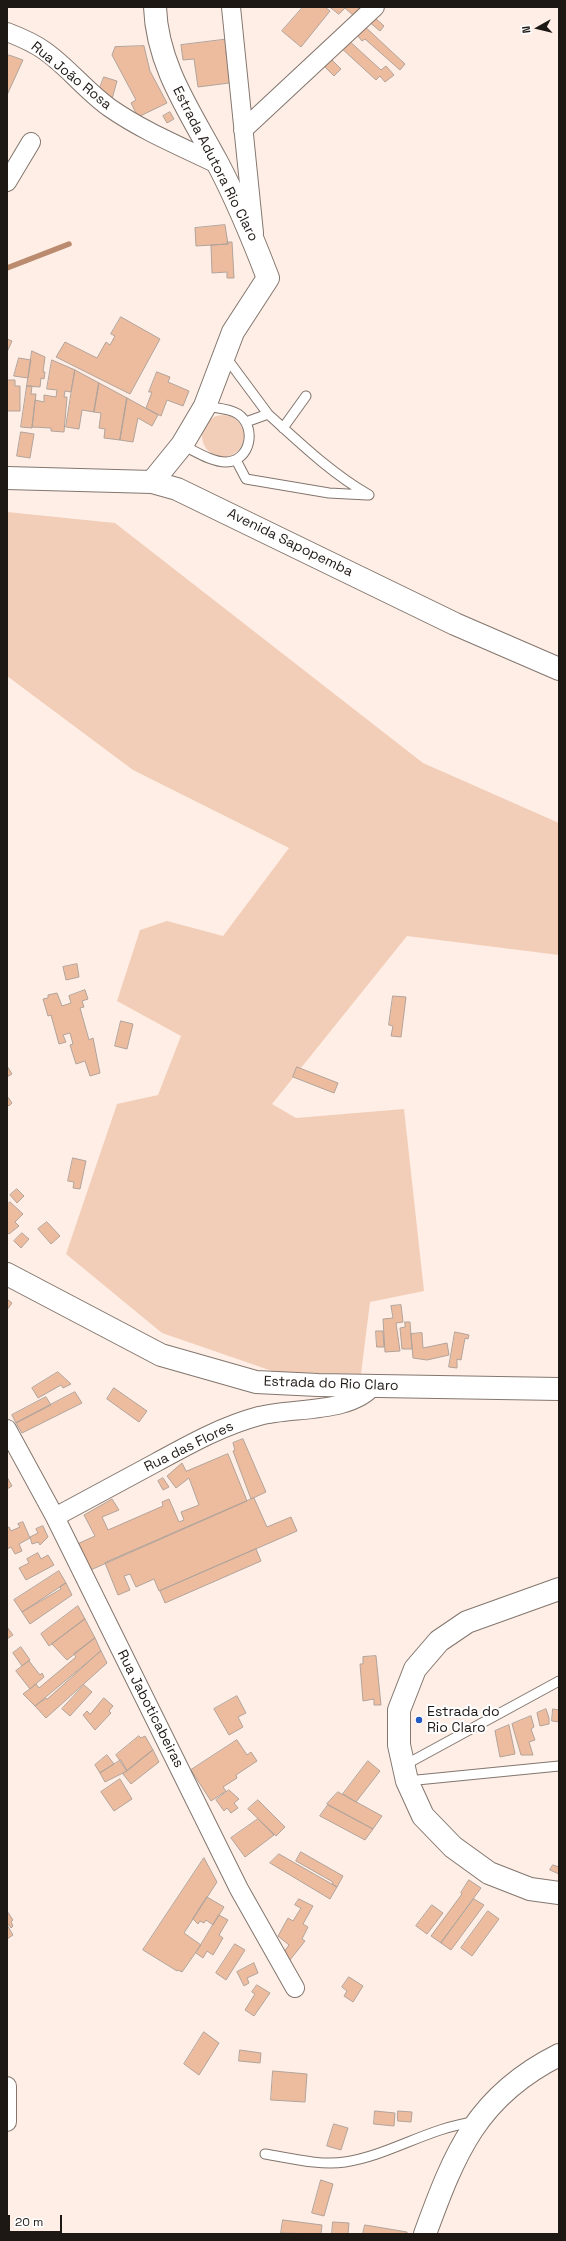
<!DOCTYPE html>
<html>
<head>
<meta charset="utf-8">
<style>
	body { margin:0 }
	#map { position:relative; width:566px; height:2241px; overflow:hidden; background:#feeee5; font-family:"Space Grotesk",sans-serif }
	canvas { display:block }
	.frame { position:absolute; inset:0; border:8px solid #1e1815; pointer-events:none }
	.north { position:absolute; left:518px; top:8px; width:40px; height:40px; -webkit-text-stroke:3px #fff; paint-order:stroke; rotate:262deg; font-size:11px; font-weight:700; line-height:16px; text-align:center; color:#1e1815 }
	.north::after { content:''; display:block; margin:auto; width:14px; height:18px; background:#1e1815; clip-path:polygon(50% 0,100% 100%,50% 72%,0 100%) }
	.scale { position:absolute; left:8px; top:2215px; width:54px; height:18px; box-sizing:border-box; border:2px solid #1e1815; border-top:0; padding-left:5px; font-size:12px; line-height:14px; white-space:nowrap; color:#1e1815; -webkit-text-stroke:3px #fff; paint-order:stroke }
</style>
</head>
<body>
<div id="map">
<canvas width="566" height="2241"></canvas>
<div class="frame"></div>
<div class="north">N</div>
<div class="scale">20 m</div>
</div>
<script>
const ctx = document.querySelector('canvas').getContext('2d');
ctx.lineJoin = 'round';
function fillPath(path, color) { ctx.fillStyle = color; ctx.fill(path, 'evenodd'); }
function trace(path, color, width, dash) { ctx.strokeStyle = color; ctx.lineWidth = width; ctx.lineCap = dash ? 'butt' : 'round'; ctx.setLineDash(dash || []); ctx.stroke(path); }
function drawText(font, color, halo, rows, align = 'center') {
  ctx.font = font + ' "Space Grotesk",sans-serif'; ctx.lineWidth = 4; ctx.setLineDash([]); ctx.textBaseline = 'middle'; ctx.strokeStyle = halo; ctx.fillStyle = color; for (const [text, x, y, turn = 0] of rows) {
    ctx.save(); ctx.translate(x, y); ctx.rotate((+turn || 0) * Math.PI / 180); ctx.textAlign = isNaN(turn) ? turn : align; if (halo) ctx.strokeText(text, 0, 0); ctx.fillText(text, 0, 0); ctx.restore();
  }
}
fillPath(new Path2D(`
	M202 436a21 21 0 1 1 42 0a21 21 0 1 1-42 0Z
	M7,512L115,523L423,763L559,823V955L407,936L272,1104L296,1118L404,1109L424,1291L370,1302L361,1374L275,1372L162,1333L66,1254L117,1104L158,1095L181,1036L117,1001L140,930L167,921L223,936L289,848L133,770L7,676Z`), '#f2ceb9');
trace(new Path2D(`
	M7,268L69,244`), '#ba8b6f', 5.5);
const building = new Path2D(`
	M303,7H325L330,11L301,47L282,31Z
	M330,7H363L355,17L345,8L339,14Z
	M373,16L384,26L380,31L368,21Z
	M361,23L405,64L400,70L365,39L362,41L353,30Z
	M346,38L381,70L386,66L394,75L385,82L380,76L376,80L339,46Z
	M230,39L232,50L226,51V55L234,54L237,82L198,87L194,59L183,60L181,45Z
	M144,46L150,71L167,103L138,117L131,103L136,100L112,55L115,47Z
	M9,55L23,60L7,95V58Z
	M330,58L341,69L334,76L323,65Z
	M104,77L117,81L110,106L97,96Z
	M170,112L174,119L167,123L163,116Z
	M225,225L228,244L196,246L195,228Z
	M227,242H232L234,278H227V272L212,273L211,245L228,244Z
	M121,317L160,339L130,394L56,357L65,342L97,358L106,342L110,345L115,336L111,334Z
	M7,339L12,341L7,352Z
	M32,351L45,357L43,372H45L44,379L41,378L40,387L27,386Z
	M19,358L31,360L28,378L14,376Z
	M52,360L75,370L71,392L65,391L64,397H67L64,432L51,431V428L32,427L35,400L44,402V395L56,397L57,390L47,389Z
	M75,370L99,383L94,412L82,410L79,429L66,427Z
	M157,372L170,377L168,382L189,391L183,406L167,400L161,416L146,408L152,392H149Z
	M7,380H15V386H20V411H7Z
	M99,383L127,398L120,440L104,438L105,429L99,428L101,413L94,412Z
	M27,386H32L31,394H36L32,428L21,427Z
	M127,398L158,415L152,426L138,418L133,442L120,440Z
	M21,432L34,434L30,458L17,456Z
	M77,964L79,977L66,980L63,967Z
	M85,990L88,999L82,1001L84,1007L80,1008L89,1040L93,1038L100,1073L90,1076L85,1061L76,1064L70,1045L73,1044L70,1033L63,1035L66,1042L59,1044L51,1015L48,1016L43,999L48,998V995L57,993L62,1006L71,1003L69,996Z
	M393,996L406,997L401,1037L391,1036L393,1026L389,1025Z
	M121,1021L133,1024L127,1049L115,1046Z
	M7,1066L12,1074L7,1077Z
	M297,1067L338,1083L334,1093L293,1077Z
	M7,1096L12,1103L9,1106L7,1104Z
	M73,1158L86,1161L80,1189L73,1188L74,1182L68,1181Z
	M17,1189L24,1196L17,1203L10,1195Z
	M10,1202L23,1214L15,1222L19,1226L9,1234L7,1232V1205Z
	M47,1222L60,1236L51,1244L38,1229Z
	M22,1233L29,1239L21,1248L14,1241Z
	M7,1299L12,1303L7,1310Z
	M401,1305L403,1322L396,1323L400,1351L385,1352L383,1319L393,1318L391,1306Z
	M405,1322H410L412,1349H402L400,1328L405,1327Z
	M376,1331H383L384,1347H377Z
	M455,1332L469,1335L468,1339L465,1338L461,1360L457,1359V1368L449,1367Z
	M422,1333L423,1348L447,1343L449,1355L427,1360L413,1358L411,1334Z
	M58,1372L71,1384L63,1388L61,1385L38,1398L32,1388Z
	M114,1388L147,1411L139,1422L107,1399Z
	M75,1392L82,1403L22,1433L16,1423Z
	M46,1397L51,1405L16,1423L12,1415Z
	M243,1439L266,1492L251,1499L233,1451L235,1450L233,1443Z
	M228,1454L247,1501L86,1572L75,1545L95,1536L84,1515L112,1499L119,1510L102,1517L108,1530L163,1506L162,1502L169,1499L179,1522L184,1520L181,1512L199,1505L189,1478L176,1488L167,1476L182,1463L186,1471Z
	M7,1477L12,1486L7,1489Z
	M163,1478L169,1487L163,1490L158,1481Z
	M254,1498L267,1527L291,1517L297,1531L159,1591L154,1579L136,1587L130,1574L124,1576L130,1590L118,1595L105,1563Z
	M23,1522L30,1538L19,1544L22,1551L15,1554L11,1547L7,1549V1528L9,1527L11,1531L20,1527L18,1524Z
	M43,1526L48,1537L40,1545L38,1542L32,1544L30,1537L38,1533L36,1529Z
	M256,1549L261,1561L165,1603L160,1591Z
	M38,1553L41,1559L48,1555L54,1565L26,1580L19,1568L29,1563L27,1559Z
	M59,1571L66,1583L22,1612L14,1600Z
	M66,1583L72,1595L30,1624L22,1612L61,1589L60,1587Z
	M78,1606L85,1619L49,1646L41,1634Z
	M85,1619L95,1638L67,1660L52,1644Z
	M7,1627L13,1635L7,1639Z
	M95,1638L101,1651L35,1706L23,1694L36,1684L39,1688L76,1657L74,1654Z
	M21,1647L30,1660L22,1666L13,1653Z
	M101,1651L107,1663L46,1718L35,1706L46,1698L47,1699Z
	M376,1656L381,1705H374V1699L363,1701L360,1664H363V1657Z
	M29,1661L40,1675L42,1673L44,1677L30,1689L16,1671Z
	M84,1685L92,1692L70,1716L62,1709Z
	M237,1696L246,1713L238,1717L243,1727L229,1735L214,1709Z
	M104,1698L113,1706L109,1711L111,1713L95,1730L83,1715L87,1711L90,1714Z
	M546,1709L549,1718V1724L540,1726L537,1713Z
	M553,1709L559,1710V1722L552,1721Z
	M531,1716L534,1727L531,1729L535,1740L529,1742L533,1755H521L512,1724Z
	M509,1725L515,1754L500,1757L495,1731Z
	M139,1736L141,1738L145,1736L153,1750L127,1771L116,1755Z
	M237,1740L247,1755L251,1752L257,1761L236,1775L237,1778L223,1787L226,1791L211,1801L191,1770Z
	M153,1750L159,1762L131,1784L123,1774Z
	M107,1755L114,1764L100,1773L95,1765Z
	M121,1760L127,1771L105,1782L100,1773Z
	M368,1761L380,1771L356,1802L343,1794Z
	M120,1779L132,1799L114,1811L101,1792Z
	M229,1790L239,1799L234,1803L238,1808L231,1813L227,1808L224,1811L216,1800Z
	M338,1792L382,1816L373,1829L327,1804Z
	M258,1800L285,1827L276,1836L248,1809Z
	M328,1805L373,1829L365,1840L320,1816Z
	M258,1819L274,1835L245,1857L231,1838Z
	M301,1852L343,1876L337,1887L332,1884L333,1882L296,1861Z
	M279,1854L337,1887L330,1899L270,1863Z
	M204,1858L217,1882L184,1933L201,1945L182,1972L178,1970L177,1971L143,1950Z
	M553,1865L559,1867V1874L550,1870Z
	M469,1880L481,1888L441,1943L431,1936L462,1894L461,1893Z
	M207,1897L224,1907L213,1925L206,1920L204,1923L200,1921L198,1924L193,1919Z
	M299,1899L313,1906L303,1924L308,1927L302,1939L305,1941L286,1965L281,1956L289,1945L278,1936L288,1918L293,1921L301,1908L295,1905Z
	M474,1899L484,1905L451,1950L441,1943Z
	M432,1905L443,1913L427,1934L416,1926Z
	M7,1911L13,1920L11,1922L13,1926L11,1928L8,1924H7Z
	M488,1911L499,1919L472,1956L461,1948Z
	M219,1915L228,1920L219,1935L223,1938L213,1955L207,1951L203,1958L196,1953Z
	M7,1925L13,1935L7,1939Z
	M235,1944L245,1950L226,1980L216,1973Z
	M254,1963L258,1973L247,1978L249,1983L244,1986L237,1972Z
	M349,1977L363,1986L353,2002L344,1996L347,1991L342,1987Z
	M257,1985L270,1993L254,2016L245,2010L255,1994L252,1992Z
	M204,2032L219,2043L199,2075L184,2064Z
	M240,2050L261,2053L260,2063L239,2061Z
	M273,2071L307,2074L305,2102L271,2100Z
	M375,2111L395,2113L394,2126L374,2124Z
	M398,2111L412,2112L411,2122L398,2121Z
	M334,2124L348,2128L341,2150L327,2146Z
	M321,2180L333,2184L324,2216L312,2213Z
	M283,2220L322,2225L321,2234L281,2233Z
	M333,2222L349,2223L348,2234H332Z
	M365,2225L407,2232V2234H363Z`);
fillPath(building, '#edbc9f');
trace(building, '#b1a39a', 1);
const lane = new Path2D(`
	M225,356L268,414
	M246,422L268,414C300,443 331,473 369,495
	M283,428L306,396
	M182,445C195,451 211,462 226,462C251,461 257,427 238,414C229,408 215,408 205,406
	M236,460L246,479L329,493L367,495
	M403,1766L559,1681
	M407,1781L559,1766
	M265,2154C290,2158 320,2166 345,2162C390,2155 428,2128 474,2122`);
const street = new Path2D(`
	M231,7L254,233
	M7,32C20,37 34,43 45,51C69,68 86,91 110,108C143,131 182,147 219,165
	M243,130L375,7
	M7,182L31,142
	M7,1429L55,1517L239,1889L295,1988
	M55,1517C89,1499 123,1480 157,1462C190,1444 222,1426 259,1416C293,1407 351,1414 374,1385
	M7,2086V2122`);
const secondary = new Path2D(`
	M7,478L152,482L177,489L455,624L559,669
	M152,482L182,445L205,406L233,332L268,278C253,239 237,200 218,164C191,113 157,66 155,7
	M7,1274L161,1355L256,1382L318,1385L559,1389
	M559,1589L467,1622L439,1641L415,1669L399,1710V1745L407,1781L423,1816L453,1847L489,1873L530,1889L559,1893
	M425,2234C455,2152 477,2096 559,2055`);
trace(lane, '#83766e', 11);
trace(street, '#83766e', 20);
trace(secondary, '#83766e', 24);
trace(lane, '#fff', 9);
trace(street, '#fff', 18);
trace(secondary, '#fff', 22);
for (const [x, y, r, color] of [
	[419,1720,4,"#2359c6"]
]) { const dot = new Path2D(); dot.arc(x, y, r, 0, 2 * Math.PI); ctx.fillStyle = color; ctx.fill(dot); trace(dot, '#fff', 1.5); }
drawText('14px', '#1e1815', '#fff', [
	["Rua João Rosa",71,76,39],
	["Estrada Adutora Rio Claro",215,164,63],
	["Avenida Sapopemba",290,543,26],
	["Estrada do Rio Claro",331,1384,2],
	["Rua das Flores",189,1447,-26],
	["Rua Jaboticabeiras",150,1709,63]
]);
drawText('14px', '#1e1815', '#fff', [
	["Estrada do",427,1712],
	["Rio Claro",427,1728]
], 'left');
</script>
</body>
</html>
